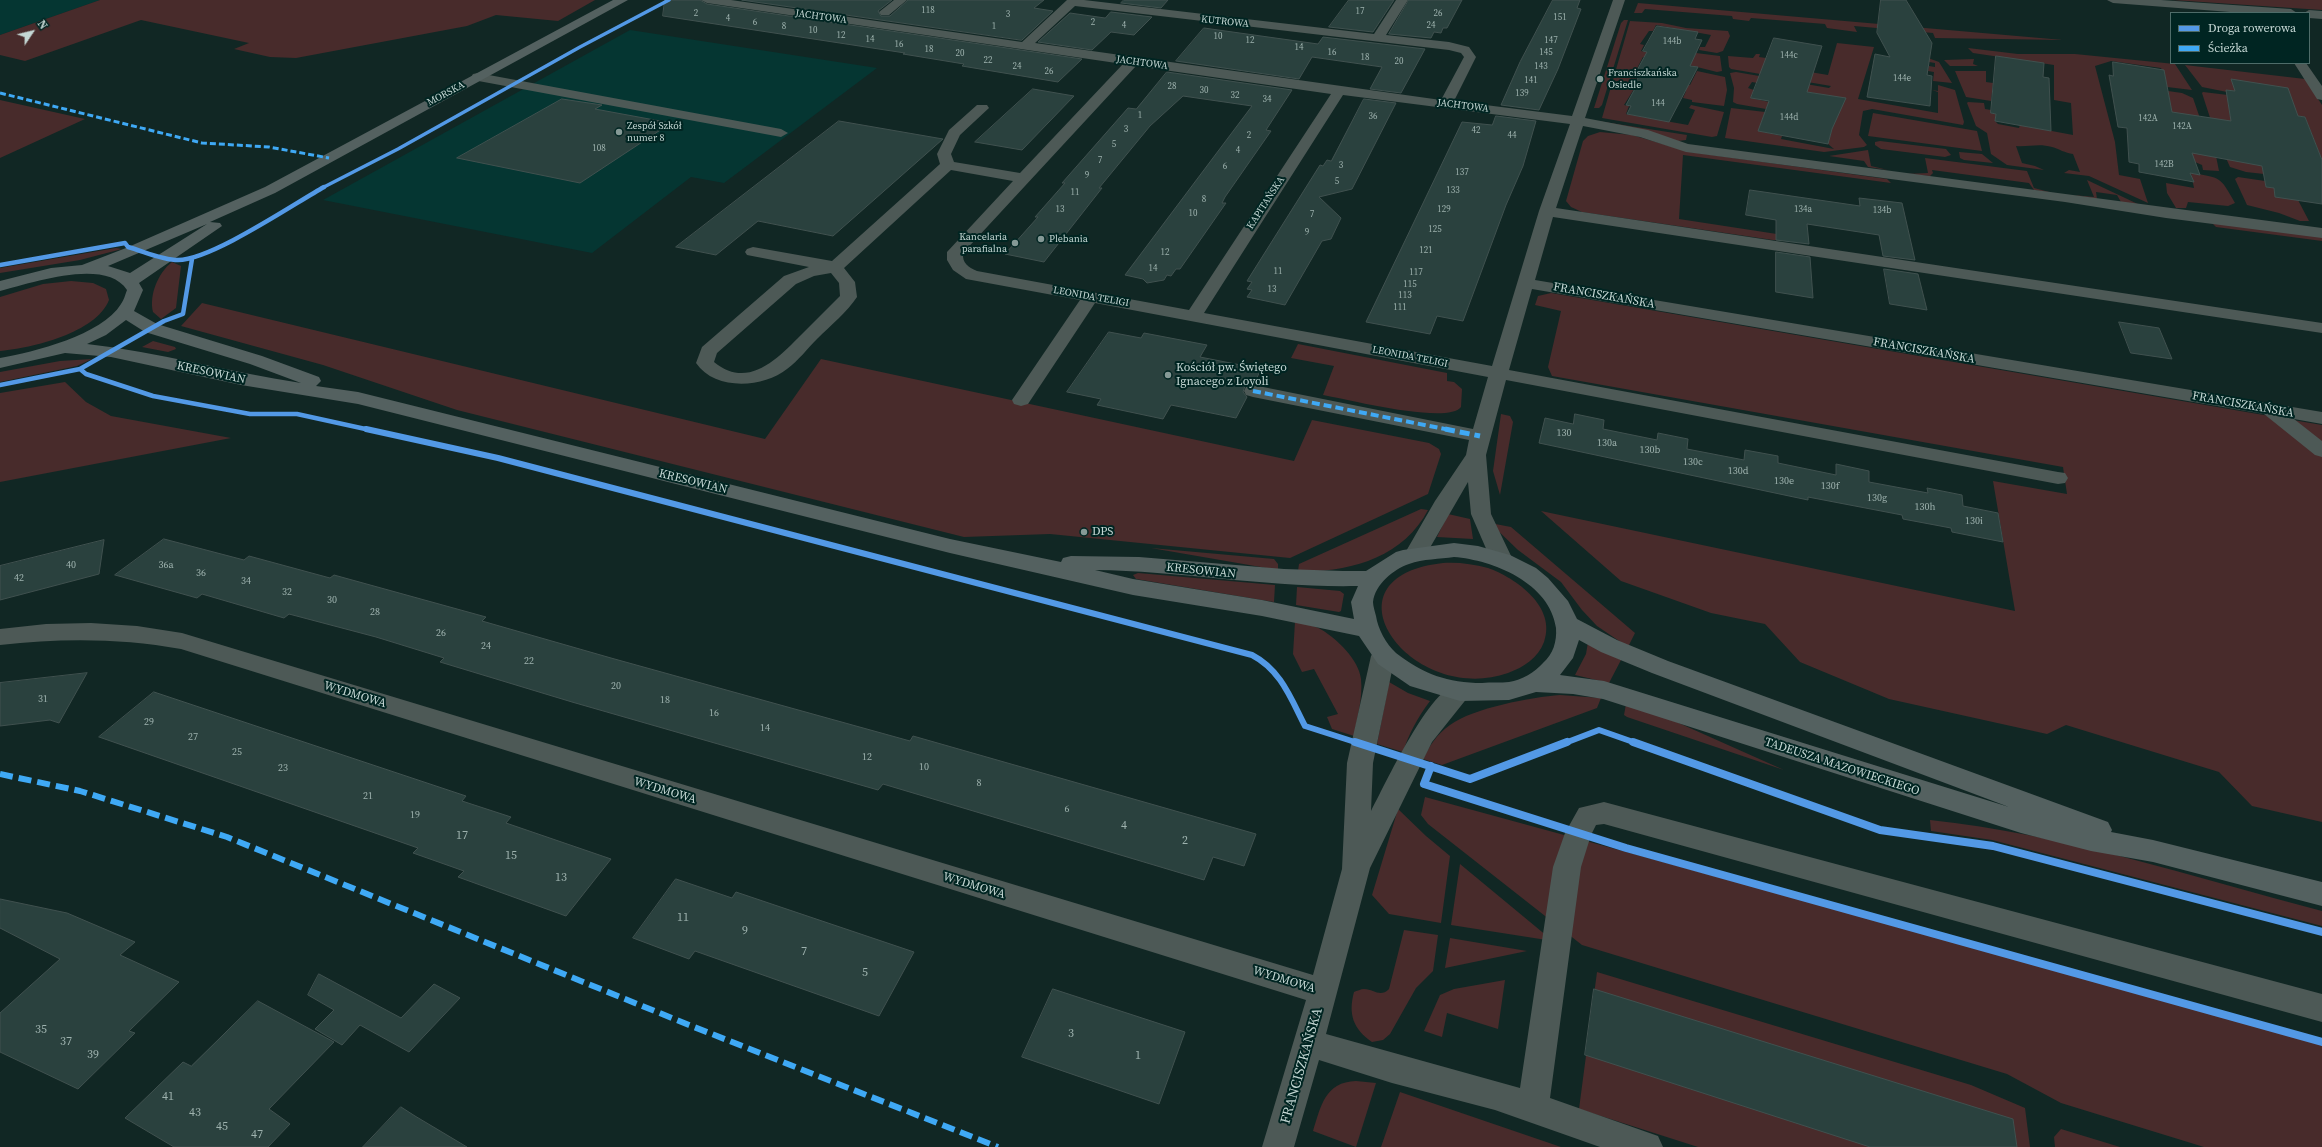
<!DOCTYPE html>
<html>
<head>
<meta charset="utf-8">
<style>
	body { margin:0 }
	#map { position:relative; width:2322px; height:1147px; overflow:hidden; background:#112724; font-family:"Source Serif 4",serif }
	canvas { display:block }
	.legend { position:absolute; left:2170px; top:12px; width:140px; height:52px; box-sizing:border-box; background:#002522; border:1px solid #4e6c69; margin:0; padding:5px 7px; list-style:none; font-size:12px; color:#c4d7d4 }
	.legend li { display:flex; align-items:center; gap:8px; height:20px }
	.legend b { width:20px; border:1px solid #4e6c69 }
	.north { position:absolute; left:12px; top:12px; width:40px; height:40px; -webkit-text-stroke:3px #002522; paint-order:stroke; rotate:55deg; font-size:11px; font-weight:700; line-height:16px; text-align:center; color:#c4d7d4 }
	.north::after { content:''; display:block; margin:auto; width:14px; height:18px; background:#c4d7d4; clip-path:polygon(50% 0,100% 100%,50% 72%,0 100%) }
</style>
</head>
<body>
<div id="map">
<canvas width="2322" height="1147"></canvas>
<ul class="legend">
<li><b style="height:5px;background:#5399e6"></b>Droga rowerowa</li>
<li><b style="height:5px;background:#3fa9f5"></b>Ścieżka</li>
</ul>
<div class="north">N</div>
</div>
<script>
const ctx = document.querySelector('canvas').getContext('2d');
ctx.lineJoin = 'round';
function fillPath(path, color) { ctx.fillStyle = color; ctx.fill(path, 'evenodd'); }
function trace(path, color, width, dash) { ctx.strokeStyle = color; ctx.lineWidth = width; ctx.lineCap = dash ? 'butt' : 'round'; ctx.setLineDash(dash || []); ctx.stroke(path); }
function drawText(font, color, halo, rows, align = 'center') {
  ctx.font = font + ' "Source Serif 4",serif'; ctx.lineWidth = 4; ctx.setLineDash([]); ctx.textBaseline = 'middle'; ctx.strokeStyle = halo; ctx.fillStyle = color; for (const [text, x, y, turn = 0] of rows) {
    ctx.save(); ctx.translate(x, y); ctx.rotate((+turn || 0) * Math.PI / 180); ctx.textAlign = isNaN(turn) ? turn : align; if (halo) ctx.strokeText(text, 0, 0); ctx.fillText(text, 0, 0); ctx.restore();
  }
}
fillPath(new Path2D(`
	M0,0H100L0,35Z
	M630,30L877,68L724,183L691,177L592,253L323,200Z`), '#053632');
fillPath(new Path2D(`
	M100,0H595L558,21L496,15L467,26L296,58L270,57L234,49L249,43L141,20L25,61L0,55V35Z
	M2172,0H2322V10Z
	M1638,3L2063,40L1935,38L1933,33L1854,26L1857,32L1827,28L1825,24L1751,18L1749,21L1733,19L1732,16L1645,9L1642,13H1634Z
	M1624,20H1628L1602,105L1599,108H1594L1621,23Z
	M1630,21L1662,23L1686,28L1728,31L1730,36L1723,51L1717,53L1699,50L1700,47H1705L1711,35L1656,25L1653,31H1649L1640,44L1644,45L1641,51L1650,53L1647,58L1643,57L1635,72L1639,73L1634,83L1641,84L1638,90L1634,89L1624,105L1629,106L1626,114L1688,125L1695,110L1689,108L1691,105L1724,112L1717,136L1712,137L1602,118Z
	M1837,43L1874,47L1858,99L1938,113V92L1932,90L1938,91V85L1955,90L1964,122L1963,125L1872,109L1863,111L1859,135L1867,145L1864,147L1824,152L1725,138L1731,108L1765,112L1759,131L1782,136L1781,139L1834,149L1828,144L1832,129L1830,96L1752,82L1748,88L1754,90L1751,98L1769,102L1766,109L1737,104L1733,102L1734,88L1730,73L1736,72L1829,88L1831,86L1731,69L1729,67L1728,56L1753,58L1756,54H1760L1759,57L1766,58L1786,68L1828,75Z
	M1968,48L2018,54H2075L2175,64L2192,90L2167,87L2165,76L2161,68L2111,61L2095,66L2115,142L2119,175L2140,179L2148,203L2089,176L2064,173L2069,170L2080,172L2073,154C2065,153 2059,149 2052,147C2039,143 2029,147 2016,146L2022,163L2035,166L2044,170L2007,165L1991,154L1987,133L1976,126L1967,103L1968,102L1984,103L1985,109L1991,110V113L1996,114L1995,121L1998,124L2019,128L2020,125L2073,135L2071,103L2054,100V65L1973,53Z
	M1688,52L1720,56L1722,71L1717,72L1689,65Z
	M1928,58L1939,62L1952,83L1933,81L1934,72L1928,71L1929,66L1935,67V63L1929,62Z
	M1974,59L1973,64L1978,66H1950L1944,60Z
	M2185,65L2305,79L2322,105V160L2305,117L2298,116L2235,91L2227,90V92L2202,87Z
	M1697,71L1725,77L1727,90L1724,106L1692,102V100L1683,98L1686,91L1677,89L1680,84L1690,85Z
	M1955,71H1986V82L1993,83L1991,101L1966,97Z
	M2168,91L2182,93L2193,98L2203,127L2172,112Z
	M2203,92L2228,95L2230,116L2241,117L2247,132L2213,127L2202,93Z
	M0,100L85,119L0,158Z
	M1873,113L1977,131L1982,151L1868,136Z
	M1598,121L1687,135L1686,140L1678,141Z
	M1600,132L1632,135L1690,152L1887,179L1891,183L1683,155L1679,219L1803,238L1802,242L1773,240L1582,212L1571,207L1566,201L1583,141L1588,136Z
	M2195,133L2216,156L2219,171L2203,170L2202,165L2195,162L2190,154Z
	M2217,138L2262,166L2264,174L2246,172L2230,167Z
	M1880,141L1946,149L1951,155L1945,157L1881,149L1875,145V142Z
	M1868,150L1871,166L1888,170L1868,167L1864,161L1829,156Z
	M1959,152L1982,154L1993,163L1964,160L1960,158Z
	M1925,158L2027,171L2034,188L2053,193L2034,190L2029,183L1932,170L1933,173L1930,176L1905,174L1928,173Z
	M2191,173C2221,178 2220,176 2235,203L2228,206L2188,202L2186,208H2176L2167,193L2166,183L2194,188Z
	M2238,177L2265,181L2266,187L2274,188L2298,200L2309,221H2300L2279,213L2247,205L2235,179Z
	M2087,180L2142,206L2121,202L2117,195L2096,192L2097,199L2073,195L2094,197Z
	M2212,223L2322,236V241L2216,227Z
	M116,248L122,249L80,260L0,273V268Z
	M172,262L181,266L176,308L161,319L153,312C149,295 158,273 172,262Z
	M71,281L93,283L106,289L109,300C96,333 32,348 0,351V297L43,284Z
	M1551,293L2322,425V822L2252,806L2219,772L2066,725L2047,734L1889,699L1800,662L1765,624L1711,613L1621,581L1541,511L2015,611L1993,481L2067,494L2063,467L1552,376L1548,367L1561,311L1535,305L1538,296Z
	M202,303L765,439L821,359L1294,461L1312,420L1429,443L1439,449L1441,454L1428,494L1290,558L1050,534L964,537L457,410L323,365L181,326Z
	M153,341L175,347L176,349L168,352L142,347Z
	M1298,344L1447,373V381L1454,382L1462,389L1461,407C1448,425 1346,399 1323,395L1334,366L1291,358Z
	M92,359L77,366L0,382V372L60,361Z
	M65,382L86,402L111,416L231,438L0,482V393Z
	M1501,414L1510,416L1513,422L1500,495L1493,471Z
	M1421,509L1428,510C1403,558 1348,573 1298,571L1299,564Z
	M1448,514L1470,519L1473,539L1437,537Z
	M1490,523L1511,527L1635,633L1628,647L1597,626L1582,610L1561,582L1518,550Z
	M1151,548L1274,559L1278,564V570Z
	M1443,563C1458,562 1473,564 1488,568C1516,578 1557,607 1544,642C1538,658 1524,667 1508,673C1411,707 1316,577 1443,563Z
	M1138,573L1275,585L1274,602L1136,579L1133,575Z
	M1297,587L1340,591L1344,594L1341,611L1339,612L1296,605Z
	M1295,622C1304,624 1314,625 1322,630C1337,639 1359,660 1361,679C1363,698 1357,718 1354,736L1332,729L1327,717L1338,714L1314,669L1302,672L1293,654Z
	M1588,642L1621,660L1609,683L1575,675L1586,654Z
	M1389,682L1408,693L1430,701C1418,717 1409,733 1403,752L1377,744Z
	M1560,695L1601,698L1597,708L1442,765L1423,759C1430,745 1437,734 1450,725C1473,708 1532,697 1560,695Z
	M1626,704L1663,716L1784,770L1627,717L1624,715Z
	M1425,797L2322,1042V1147H2204L2061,1103L2007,1074L1582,945L1428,824L1421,815Z
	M1398,809L1426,836L1450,856L1441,923L1389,914L1372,895Z
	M1930,820C2063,834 2193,877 2322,911V926L1992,840L1931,831Z
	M1460,864L1553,941L1451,925Z
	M1404,930L1438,935L1433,971L1416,988L1390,1034L1383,1040L1372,1042C1353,1029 1348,1014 1354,992C1357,991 1361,989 1364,989C1374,989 1380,998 1389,989Z
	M1450,938L1527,951L1445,968Z
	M1597,972L1971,1085L2025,1108L2030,1147H1698L1579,1109Z
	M1505,980L1498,1029L1447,1013L1442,1037L1424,1031L1440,995L1454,989Z
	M1356,1081L1376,1083L1356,1147L1313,1131C1321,1106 1325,1082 1356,1081Z
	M1400,1092L1561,1147H1381Z
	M2061,1129L2120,1147H2055L2054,1137Z`), '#482b2b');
const building = new Path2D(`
	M665,0H700L707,4L1082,59L1058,82L962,66L964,64L903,54L905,53L663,16Z
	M742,0H892L878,11L881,16H890L908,0H1044L1034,8L1053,11L1022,40Z
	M1124,0H1168L1161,8L1121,3Z
	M1349,0H1394L1373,32L1329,27Z
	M1409,0H1462L1447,28H1443L1441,33L1434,32L1431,38L1389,34Z
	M1553,0H1580L1577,8L1581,9L1558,69L1539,110L1501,105L1520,62Z
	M1881,0H1906L1932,43L1927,75L1932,76L1930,106L1867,97L1875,54L1890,57L1877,33Z
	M1111,12L1152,17L1134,35L1111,32L1092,50L1038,42L1070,13L1105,18Z
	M1657,26L1698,32L1695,39L1702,40L1690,66L1698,67L1669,122L1627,114L1631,106L1626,105L1638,83H1635L1641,73L1636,72L1647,52L1643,51Z
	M1204,28L1318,44L1323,37L1425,49L1401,93L1370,89L1382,67L1312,57L1299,79L1176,61Z
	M1774,38L1822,46L1807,92L1846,98L1832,129L1828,144L1758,131L1769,101L1751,98Z
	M1996,56L2044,63L2043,77L2049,78L2051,131L1995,121L1996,114L1991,113Z
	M2113,62L2164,70L2172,112L2231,121L2226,90L2235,91L2231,79L2288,88L2298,116L2305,117L2322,160V204L2275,197L2274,188L2266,187L2262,166L2192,153L2200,175L2190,173L2194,182L2139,172V164L2129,162L2127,128L2118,127L2109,75L2113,76Z
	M1167,72L1292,90L1266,130L1271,131L1225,197L1222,203H1226L1180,269H1176L1171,276L1167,275L1164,280L1147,283L1143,279L1125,275L1252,106L1183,96L1150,126L1099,188H1102L1044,262L1005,254L1038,217H1035L1065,183H1062L1128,108L1136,109Z
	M1033,89L1074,96L1022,150L975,142Z
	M562,99L602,105L595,109L671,123L580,183L457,158Z
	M1364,99L1396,103L1352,189L1319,197L1341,218L1331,239L1322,241L1285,305L1247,297L1252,290L1247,289L1252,282L1247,281L1320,165L1323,166L1327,160L1331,161Z
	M1496,116L1536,121L1523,166L1506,205L1463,321L1437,316L1430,334L1366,322L1462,122L1492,125Z
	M839,121L943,139L833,236L758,221L716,255L676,247Z
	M1750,190L1860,206L1859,198L1902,203L1915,260L1883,256L1879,235L1807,224L1809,244L1776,240V220L1746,215Z
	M1776,252L1810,257L1813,298L1776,292Z
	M1884,269L1918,274L1927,310L1890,304Z
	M2119,322L2159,328L2172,359L2131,353Z
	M1109,332L1141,338L1144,333L1207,345L1200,357L1261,369L1254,384L1245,386L1243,392L1247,397L1236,418L1171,405L1163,419L1097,405L1101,399L1067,392Z
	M1575,414L1604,420L1603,429L1657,440L1658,433L1688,439L1687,449L1744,460L1745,450L1778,456V463L1836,475V464L1869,471V482L1928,493L1927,488L1962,495L1963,506L1998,513L2003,542L1952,532L1951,528L1903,519L1902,515L1808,497V500L1539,443L1545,418L1573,424Z
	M164,539L244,560L249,556L330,578L334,575L486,617L482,621L611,658L910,741L913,736L1256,834L1244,866L1213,857L1204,880L883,784L878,790L572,702L440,662L444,658L376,637L289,614L284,618L202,594L197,598L115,575Z
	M104,540L99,574L0,600V566Z
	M87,673L59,723L50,720L0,726V683Z
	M154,692L466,796L462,801L511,817L506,823L611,859L566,916L458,877L464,871L413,853L418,848L99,737Z
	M676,879L732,898L736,892L914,952L879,1016L695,951L689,959L633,938Z
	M0,899L67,913L135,942L120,955L179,982L129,1031L135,1033L78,1089L0,1052V1013L60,959L0,928Z
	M319,974L401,1018L434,984L460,998L409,1052L360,1025L342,1045L315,1029L334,1010L308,995Z
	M1053,989L1185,1032L1159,1104L1022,1057Z
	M1594,989L2013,1119L2017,1147H1870L1585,1055Z
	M258,1001L334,1042L269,1109L290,1124L268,1147H174L125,1118L183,1062L191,1066Z
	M401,1107L415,1116L467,1147H363Z`);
fillPath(building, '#2a413e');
trace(building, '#40514f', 1);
fillPath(new Path2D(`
	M701,0H731L1022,42L1067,0H1084L1374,34L1396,0H1408L1386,35L1449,42L1469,47L1476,57L1454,101L1572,116L1613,0H1625L1585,118L1648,130L1688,144L2322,228V238L2166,218L2065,202L1686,152L1640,137L1583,126L1556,208L2322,323V333L1553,217L1535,280L2322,412V424L2294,419L2322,441V457L2315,455L2264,414L1532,289L1509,370L2058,472L2065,473L2068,478L2065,483L2058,484L1506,380L1486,455L1491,514L1513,560L1510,565L1502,567L1494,565L1491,560L1471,514L1468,482L1424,558L1416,560L1408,558L1405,553L1435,501L1466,455L1469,440L1253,397L1246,395L1244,391L1246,387L1253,385L1473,429L1488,377L1095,303L1028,404L1021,406L1014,404L1012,400L1080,300L966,279L953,270L947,260V252L1013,181L951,170L844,268L855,282L857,297C847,312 831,325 817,339C808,348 798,361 787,369C763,388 715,391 696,363L702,347L784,276L809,267L747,255L745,252L747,249L753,247L832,261L940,164L937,154L949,130L977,105H987L989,108L960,135L951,154L954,162L1020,173L1123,64L707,3ZM1075,6L1449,50L1461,53L1464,57L1441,100L1035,43ZM1136,66L1331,94L1189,310L977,271C968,267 962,263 963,253ZM1343,95L1570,124L1539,211L1492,366L1204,313ZM831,273L839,283L840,296C827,309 814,322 801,335C777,359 748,390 714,362L717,353L796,284L814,276Z
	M894,0H907L889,15H881L879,12Z
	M2107,0H2161L2291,9L2297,13H2243L2113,3Z
	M2309,10L2322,11V19L2309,18V13H2304Z
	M2294,63H2306L2322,86V100L2317,99Z
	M478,73L781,129L788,133L781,137L473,80L471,77L473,74Z
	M91,623L137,626L182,633L1313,975L1342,869L1347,763L1371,656L1375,650L1383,647L1391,650L1395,656L1373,763L1371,811C1384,787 1431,684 1460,683C1462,683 1466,685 1469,686L1472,692L1432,742L1370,868L1326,1034L1520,1088L1553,867L1565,833L1579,808L1604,802L2322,994V1022L1604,824L1596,825L1591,835L1581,867L1550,1098L1658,1136L1663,1147H1600L1495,1110L1392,1083L1319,1060L1294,1147H1262L1306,1000L181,649C120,638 61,638 0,645V629L46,624Z`), '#4d5956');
fillPath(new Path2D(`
	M613,0H628L275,193L210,222L220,223L222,226L139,283L143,290L134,311L157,324L262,356L319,377L321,381L316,386L358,392L950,539L1061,562L1063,558L1071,556L1139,557L1284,569L1343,571H1366L1396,552L1403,550L1454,543L1478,546L1510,555L1536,568L1548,578L1568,601L1577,619L1617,640L1668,661L2108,822L2112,830L2111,832L2153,840L2322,882V906L2153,862L2091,851L2021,833L1603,699L1573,694L1536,692L1509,700L1460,701L1410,686L1378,664L1359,636L1262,616L1133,595L950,553L358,404L241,385L111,357L65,353L0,368V358C34,352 102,335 121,304C124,300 125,295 127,290C106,257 31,283 0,291V281L51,268L82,265L126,248L265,187ZM207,224L130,273L108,266ZM126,320L145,332L250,364L301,383C229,372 159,352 87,344L106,335ZM1454,557C1493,560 1550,583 1556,628C1557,642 1553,654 1543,663C1535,672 1522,680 1509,682C1501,683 1491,682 1482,683C1448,683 1423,674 1396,653C1386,644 1378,629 1376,616C1375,612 1373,606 1373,602C1375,584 1394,569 1409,564C1423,559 1440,559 1454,557ZM1095,570C1183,571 1270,588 1358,586L1351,602L1354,619L1262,600L1133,579ZM1579,640L1601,652L1652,673L2009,807L1604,681L1560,675L1573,658Z`), '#546160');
trace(new Path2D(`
	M0,93L202,143L269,147L329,158`), '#3fa9f5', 3, [6, 3]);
trace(new Path2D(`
	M1253,391L1450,430`), '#3fa9f5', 4, [8, 4]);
trace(new Path2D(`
	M1445,429L1480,436`), '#3fa9f5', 5, [10, 5]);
trace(new Path2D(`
	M0,774L80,791L227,837L689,1025L998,1147`), '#3fa9f5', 6, [13, 6]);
trace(new Path2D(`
	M322,188L398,149L580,47L669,0`), '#5399e6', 3.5);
trace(new Path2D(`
	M0,265L125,243L128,247C143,251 162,260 178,260C211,260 292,205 324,187
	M80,369L86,374L153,396L250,414H297L370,430
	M0,385L80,369L164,321L183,314L192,259`), '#5399e6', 4.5);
trace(new Path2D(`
	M366,429L498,458L1252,655C1281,670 1291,699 1305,726L1358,743
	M1565,743L1599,730L1636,743`), '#5399e6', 6);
trace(new Path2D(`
	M1355,742L1470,779L1567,742
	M1633,742L1880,830L1993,846L2322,932
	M1431,766L1424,784L1626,848L2322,1042`), '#5399e6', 8);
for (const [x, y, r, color] of [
	[1600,79,4,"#859996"],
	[619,132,4,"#859996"],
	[1041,239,4,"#859996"],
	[1015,243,4,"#859996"],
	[1168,375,4,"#859996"],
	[1084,532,4,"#859996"]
]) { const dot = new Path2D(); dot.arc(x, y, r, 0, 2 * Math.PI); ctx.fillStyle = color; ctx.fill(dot); trace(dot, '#002522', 1.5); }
drawText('9px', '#9eb2ae', null, [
	["118",928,11],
	["17",1360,12],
	["2",696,14],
	["26",1438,14],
	["3",1008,15],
	["151",1560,18],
	["4",728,19],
	["6",755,23],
	["2",1093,23],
	["4",1124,26],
	["24",1431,26],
	["8",784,27],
	["1",994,27],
	["10",813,31],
	["12",841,36],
	["10",1218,37],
	["14",870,40],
	["12",1250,41],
	["147",1551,41],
	["144b",1672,42],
	["16",899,45],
	["14",1299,48],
	["18",929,50],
	["16",1332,53],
	["145",1546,53],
	["20",960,54],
	["144c",1789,56],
	["18",1365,58],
	["22",988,61],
	["20",1399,62],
	["24",1017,67],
	["143",1541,67],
	["26",1049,72],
	["144e",1902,79],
	["141",1531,81],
	["28",1172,87],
	["30",1204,91],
	["139",1522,94],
	["32",1235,96],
	["34",1267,100],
	["144",1658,104],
	["1",1140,116],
	["36",1373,117],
	["144d",1789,118],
	["142A",2148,119],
	["142A",2182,127],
	["3",1126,130],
	["42",1476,131],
	["2",1249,136],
	["44",1512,136],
	["5",1114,145],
	["108",599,149],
	["4",1238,151],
	["7",1100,161],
	["142B",2164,165],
	["3",1341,166],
	["6",1225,167],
	["137",1462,173],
	["9",1087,176],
	["5",1337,182],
	["133",1453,191],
	["11",1075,193],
	["8",1204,200],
	["13",1060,210],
	["129",1444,210],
	["134a",1803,210],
	["134b",1882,211],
	["10",1193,214],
	["7",1312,215],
	["125",1435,230],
	["9",1307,233],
	["121",1426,251],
	["12",1165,253],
	["14",1153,269],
	["11",1278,272],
	["117",1416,273],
	["115",1410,285],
	["13",1272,290],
	["113",1405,296],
	["111",1400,308]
]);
drawText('10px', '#c4d7d4', '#002522', [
	["JACHTOWA",821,17,8],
	["KUTROWA",1225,22,6],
	["JACHTOWA",1142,63,8],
	["MORSKA",446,94,-28],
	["JACHTOWA",1463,106,7],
	["KAPITAŃSKA",1266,203,-57],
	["LEONIDA TELIGI",1091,297,10],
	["LEONIDA TELIGI",1410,357,11]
]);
drawText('10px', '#c4d7d4', '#002522', [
	["Franciszkańska",1608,73],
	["Osiedle",1608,85],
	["Zespół Szkół",627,126],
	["numer 8",627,138],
	["Kancelaria",1007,237,"right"],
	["parafialna",1007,249,"right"],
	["Plebania",1049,239]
], 'left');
drawText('10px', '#9eb2ae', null, [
	["130",1564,433],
	["130a",1607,443],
	["130b",1650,450],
	["130c",1693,462],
	["130d",1738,471],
	["130e",1784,481],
	["130f",1830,486],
	["130g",1877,498],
	["130h",1925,507],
	["130i",1974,521],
	["40",71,565],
	["36a",166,565],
	["36",201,573],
	["42",19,578],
	["34",246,581],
	["32",287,592],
	["30",332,600],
	["28",375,612],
	["26",441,633],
	["24",486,646],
	["22",529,661],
	["20",616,686],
	["31",43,699],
	["18",665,700],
	["16",714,713],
	["29",149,722],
	["14",765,728],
	["27",193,737],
	["25",237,752],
	["12",867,757],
	["10",924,767],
	["23",283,768],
	["8",979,783],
	["21",368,796],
	["6",1067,809],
	["19",415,815]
]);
drawText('12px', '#c4d7d4', '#002522', [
	["FRANCISZKAŃSKA",1604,296,10],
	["FRANCISZKAŃSKA",1924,351,10],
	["KRESOWIAN",211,373,12],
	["FRANCISZKAŃSKA",2243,405,10],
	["KRESOWIAN",693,482,14],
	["KRESOWIAN",1201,571,6],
	["WYDMOWA",355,695,17],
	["TADEUSZA MAZOWIECKIEGO",1842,767,18],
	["WYDMOWA",665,791,17],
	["WYDMOWA",974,886,17],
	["WYDMOWA",1284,980,17]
]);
drawText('12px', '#c4d7d4', '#002522', [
	["Kościół pw. Świętego",1176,368],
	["Ignacego z Loyoli",1176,382],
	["DPS",1092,532]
], 'left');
drawText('12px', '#9eb2ae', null, [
	["4",1124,826],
	["17",462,836],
	["2",1185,841],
	["15",511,856],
	["13",561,878],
	["11",683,918],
	["9",745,931],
	["7",804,952],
	["5",865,973],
	["35",41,1030],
	["3",1071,1034],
	["37",66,1042],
	["39",93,1055],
	["1",1138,1056],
	["41",168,1097],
	["43",195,1113],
	["45",222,1127],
	["47",257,1135]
]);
drawText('14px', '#c4d7d4', '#002522', [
	["FRANCISZKAŃSKA",1302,1066,-74]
]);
</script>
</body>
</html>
